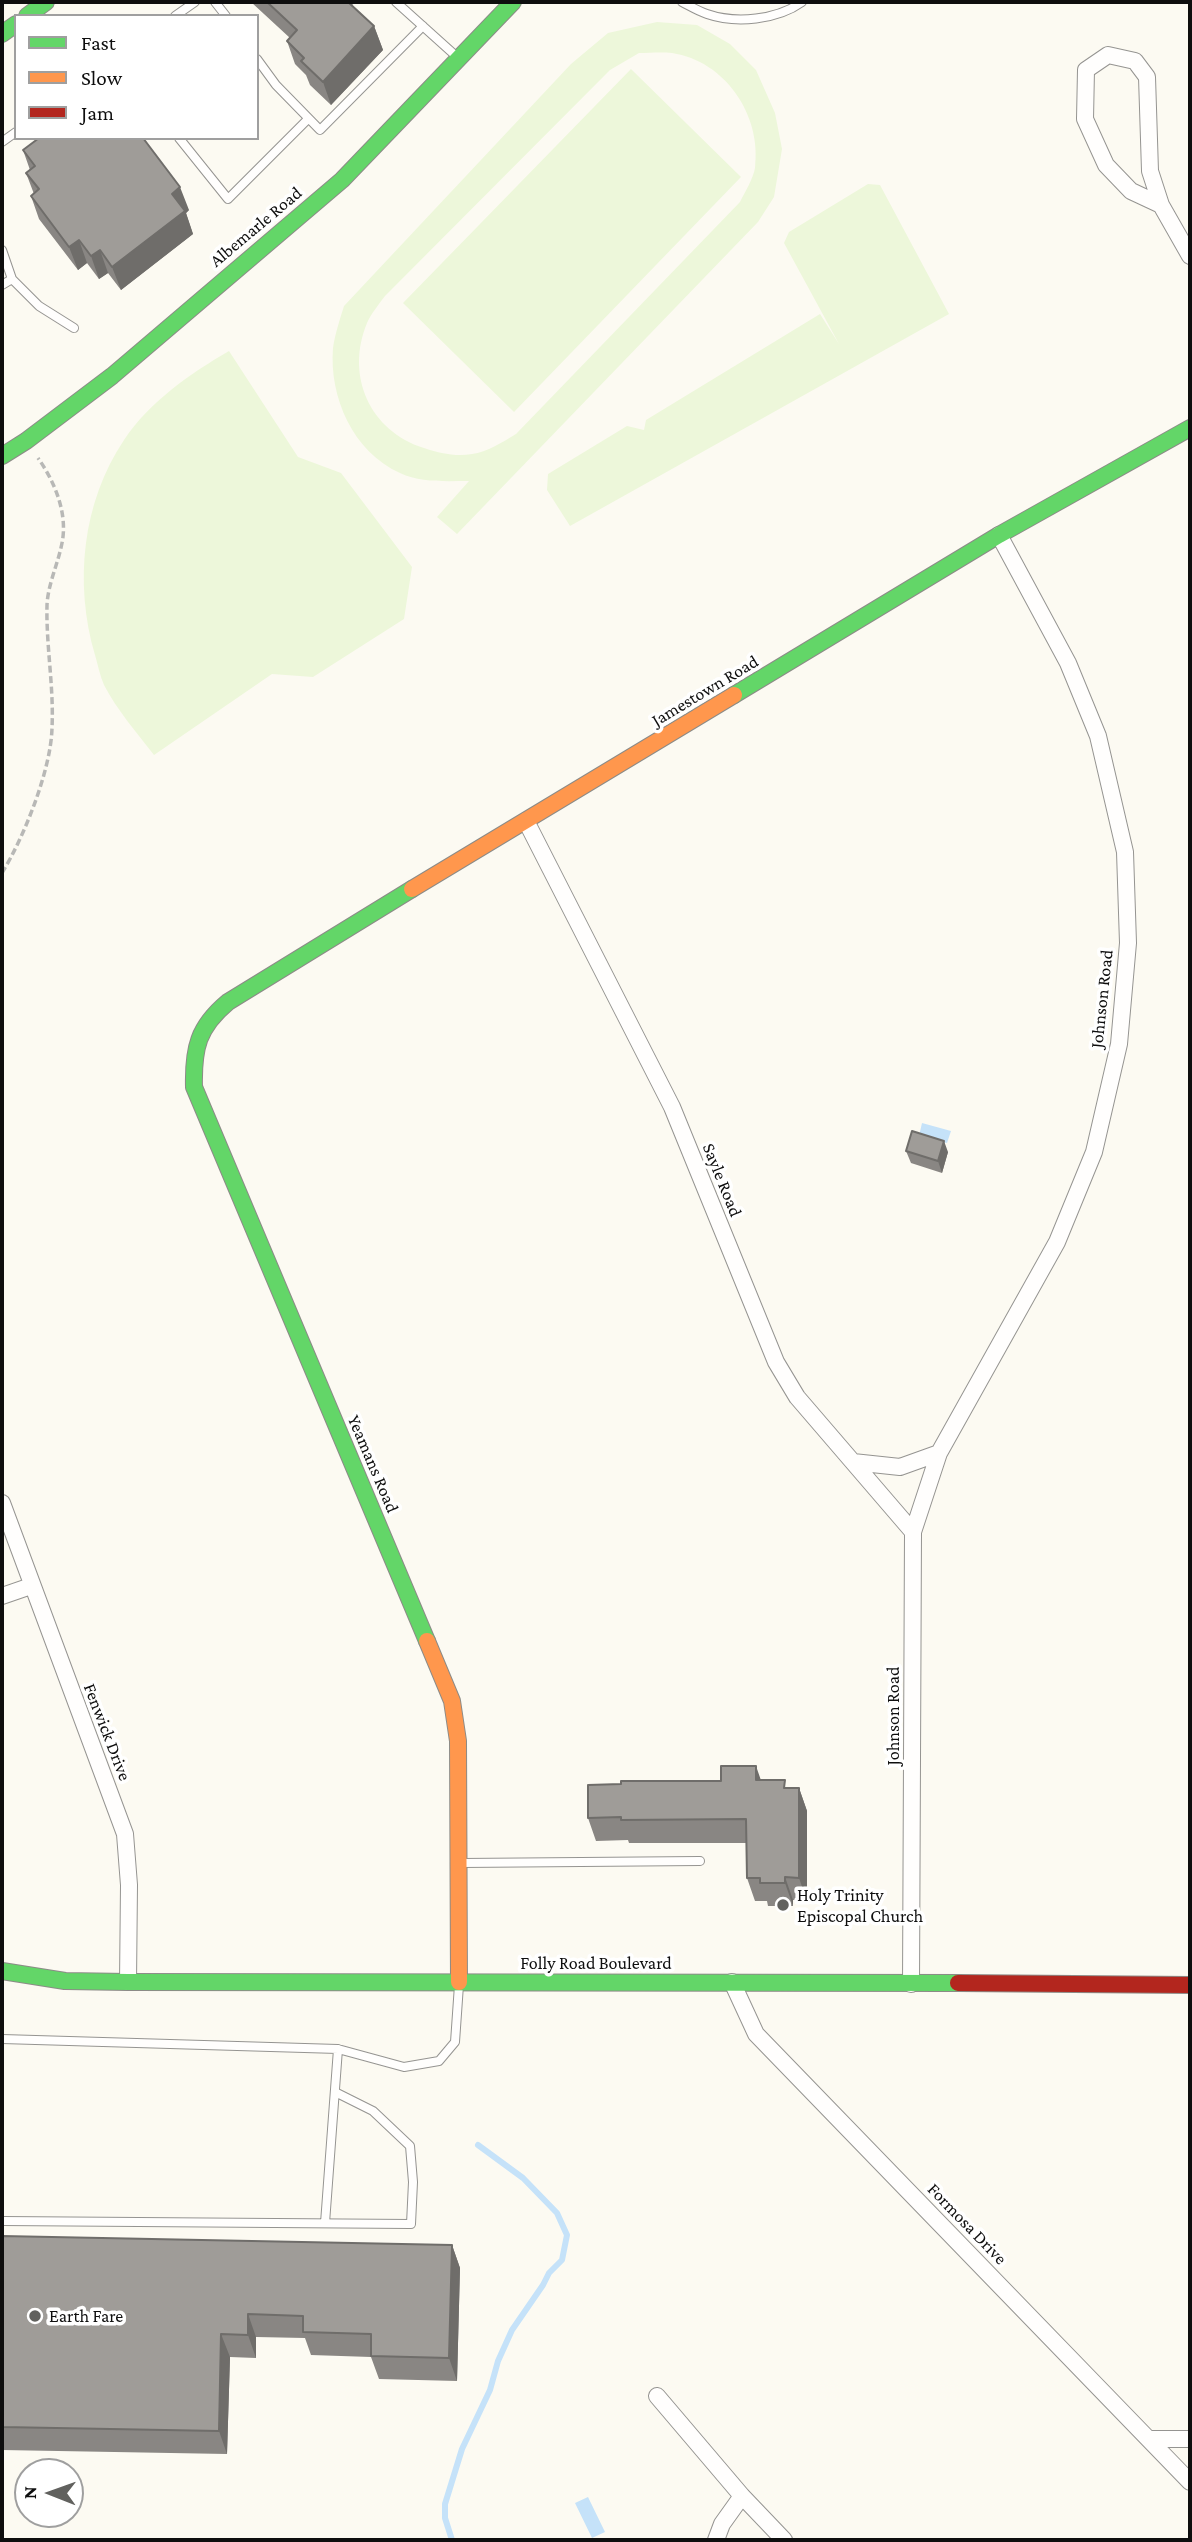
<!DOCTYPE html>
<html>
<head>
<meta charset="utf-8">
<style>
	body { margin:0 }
	#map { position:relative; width:1192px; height:2542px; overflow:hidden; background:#fcfaf2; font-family:"Crimson Pro",serif }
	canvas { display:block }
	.frame { position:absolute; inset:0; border:4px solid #0e0e0e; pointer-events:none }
	.legend { position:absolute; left:14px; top:14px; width:245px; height:126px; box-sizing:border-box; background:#fff; border:2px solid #9f9f9f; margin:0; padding:9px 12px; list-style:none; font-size:21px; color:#0e0e0e }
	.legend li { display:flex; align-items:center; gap:14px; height:35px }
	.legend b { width:35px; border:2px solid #9f9f9f }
	.north { position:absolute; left:14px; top:2458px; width:70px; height:70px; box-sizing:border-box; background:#fff; border:2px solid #9f9f9f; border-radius:50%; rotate:271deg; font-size:19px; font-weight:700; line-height:28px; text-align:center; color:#0e0e0e }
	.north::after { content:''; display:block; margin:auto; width:24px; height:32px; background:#61615e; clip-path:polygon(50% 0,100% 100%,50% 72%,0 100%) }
</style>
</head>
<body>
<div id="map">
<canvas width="1192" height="2542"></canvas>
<div class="frame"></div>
<ul class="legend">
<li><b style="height:9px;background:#63d668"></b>Fast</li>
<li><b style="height:9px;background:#ff974d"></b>Slow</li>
<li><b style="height:9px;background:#b3261e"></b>Jam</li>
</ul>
<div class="north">N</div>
</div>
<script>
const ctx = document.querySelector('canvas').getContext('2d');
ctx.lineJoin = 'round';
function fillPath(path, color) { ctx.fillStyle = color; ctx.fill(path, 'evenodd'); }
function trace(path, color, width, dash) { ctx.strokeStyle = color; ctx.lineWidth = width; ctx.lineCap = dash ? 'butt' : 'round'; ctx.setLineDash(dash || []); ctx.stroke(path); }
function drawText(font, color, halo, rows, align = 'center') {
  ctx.font = font + ' "Crimson Pro",serif'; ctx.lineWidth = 7; ctx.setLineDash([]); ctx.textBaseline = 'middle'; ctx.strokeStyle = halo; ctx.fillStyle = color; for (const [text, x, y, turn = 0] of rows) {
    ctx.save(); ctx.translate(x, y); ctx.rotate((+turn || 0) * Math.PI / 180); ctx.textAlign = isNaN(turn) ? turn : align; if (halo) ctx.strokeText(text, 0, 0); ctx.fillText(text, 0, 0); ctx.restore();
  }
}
fillPath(new Path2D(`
	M657,22L697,25L730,44L756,70L775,113L782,149L774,197L758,222L457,534L437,517L469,481C446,481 421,483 400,473C353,452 329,397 333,348C335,334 340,319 344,306L571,64L608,33ZM639,53C649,53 661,52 672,53C725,61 762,115 755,168C753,179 745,192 740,202L516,434C503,442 487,452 472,454C456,457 439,453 424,448C370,431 345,376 367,323C371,314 379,304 385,296L610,70Z
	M631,69L741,177L514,412L403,303Z
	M868,184L880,185L949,314L570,526L547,490L548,474L627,426L644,430L646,420L820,314L839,344L784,243L789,232Z
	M229,351L298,457L341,473L412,567L404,619L313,677L272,674L154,755C137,733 117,710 104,685C100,676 98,665 95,655C74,583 82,503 124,440C149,402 191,373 229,351Z`), '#edf7da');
fillPath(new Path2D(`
	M922,1123L951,1131L947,1143L919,1136Z
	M588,2497L605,2532L592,2538L575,2503Z`), '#c5e2f9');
trace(new Path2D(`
	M452,2540L445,2518V2504L462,2449L490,2390L498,2361L512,2330L543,2285L549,2273L562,2260L567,2235L557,2213L523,2178L478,2145`), '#c5e2f9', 6);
const lane = new Path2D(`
	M215,2L226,16
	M396,2L456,56
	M682,2C690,6 698,11 707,14C736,24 777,20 802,2
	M175,16L195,2
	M257,59L276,85L320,130L423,26
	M179,138L228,199L308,119
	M2,142L16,132
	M2,250L12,279L2,285
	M12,279L39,306L74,328
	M462,1863L700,1861
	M2,2039L338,2049L404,2067L439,2061L455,2042L459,1985
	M2,2221L411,2224L413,2182L410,2146L373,2111L335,2092
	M325,2223L338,2049`);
const street = new Path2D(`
	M1161,205L1131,191L1106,165L1085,119L1086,70L1108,55L1135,61L1147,77L1150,171L1161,205L1190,256
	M526,821L672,1107L776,1362L797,1397L913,1532
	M853,1462L900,1467L939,1453
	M2,1503L125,1834L129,1885L128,1982
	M2,1596L31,1586
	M732,1982L756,2034L1190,2482
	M911,1984L913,1532L939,1453L1057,1242L1094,1152L1119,1044L1128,943L1125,852L1098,736L1068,663L999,535
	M657,2396L742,2496L784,2540
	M1149,2439H1190
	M716,2540L722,2524L742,2496`);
const fast = new Path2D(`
	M27,16L46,2
	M2,34L16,24
	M2,456L26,441L112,376L342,180L513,2
	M734,695L999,535L1190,428
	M412,889L228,1002C198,1027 193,1048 194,1087L427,1641
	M2,1971L65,1981L128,1982L958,1983`);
const slow = new Path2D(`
	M412,889L734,695
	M427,1641L452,1701L458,1741L459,1982`);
const jam = new Path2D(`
	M958,1983L1190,1985`);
trace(lane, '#959491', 10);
trace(street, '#959491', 18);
trace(fast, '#8c8b87', 18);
trace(slow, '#8c8b87', 18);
trace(jam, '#8c8b87', 18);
trace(new Path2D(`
	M2,873C24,837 51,770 52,728C54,687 46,646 47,605C48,584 58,564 62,543C68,514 55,482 38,458`), '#b8b8b6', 3.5, [7, 3.5]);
trace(lane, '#fffefd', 8);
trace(street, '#fffefd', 16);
trace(fast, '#63d668', 16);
trace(slow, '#ff974d', 16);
trace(jam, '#b3261e', 16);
fillPath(new Path2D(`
	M251,2H356L352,5L374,26L383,50L331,105L310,85L306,75L295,64L287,41L290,38Z
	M23,150L189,210L186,213L193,234L121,290L108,273L99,279L87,263L78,270L39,219L31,196L34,194L26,173L30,170Z
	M906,1151L948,1152L942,1173L911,1163Z
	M761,1780L788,1788H799L807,1811V1901L793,1900V1906H768L767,1901H755L747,1878L746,1843H629L628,1840L596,1841L588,1818L721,1781Z
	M2,2236L452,2245L460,2268L457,2381L379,2379L371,2357L311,2355L305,2338L256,2337V2358L230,2357L227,2454L2,2450Z`), '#898683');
fillPath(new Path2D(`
	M374,26L383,50L331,105L323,82Z
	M180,187L189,210L186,213L193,234L121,290L112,267L172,194Z
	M79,240L87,263L78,270L69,247Z
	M100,250L108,273L99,279L91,256Z
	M944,1141L948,1152L942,1173L938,1161Z
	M756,1766L764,1789L756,1780Z
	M799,1788L807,1811V1901L799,1878Z
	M785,1877L793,1900V1906L785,1883Z
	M452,2245L460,2268L457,2381L449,2358Z
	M248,2314L256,2337V2358L248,2335Z
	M221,2334L230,2357L227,2454L219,2431Z`), '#6f6d6a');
const building = new Path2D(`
	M267,2H348L374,26L323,82L301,61L304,58L287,41L297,30Z
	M39,138H143L180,187L172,194L185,211L112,267L100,250L91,256L79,240L69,247L31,196L39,189L26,173L35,166L23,150Z
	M912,1131L944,1141L938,1161L906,1151Z
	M721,1766H756V1780H785L784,1788H799V1878L785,1877V1883H760V1878H747L746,1819L621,1820V1817L588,1818V1785L621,1784V1781H721Z
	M2,2236L452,2245L449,2358L371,2356V2334L303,2332V2316L248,2314V2335L221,2334L219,2431L2,2427Z`);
fillPath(building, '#9f9c98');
trace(building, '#6f6d6a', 2);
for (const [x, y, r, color] of [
	[783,1905,7,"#61615e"],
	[35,2316,7,"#61615e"]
]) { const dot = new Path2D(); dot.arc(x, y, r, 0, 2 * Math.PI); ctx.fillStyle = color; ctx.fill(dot); trace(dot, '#fff', 2.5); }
drawText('18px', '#0e0e0e', '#fff', [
	["Albemarle Road",256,227,-40],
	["Jamestown Road",705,691,-31],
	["Johnson Road",1102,999,-84],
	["Sayle Road",722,1180,68],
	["Yeamans Road",373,1464,67],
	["Johnson Road",893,1716,-90],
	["Fenwick Drive",107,1732,69],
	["Folly Road Boulevard",596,1963],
	["Formosa Drive",967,2224,46]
]);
drawText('18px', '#0e0e0e', '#fff', [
	["Holy Trinity",797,1895],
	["Episcopal Church",797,1916],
	["Earth Fare",49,2316]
], 'left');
</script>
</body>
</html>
